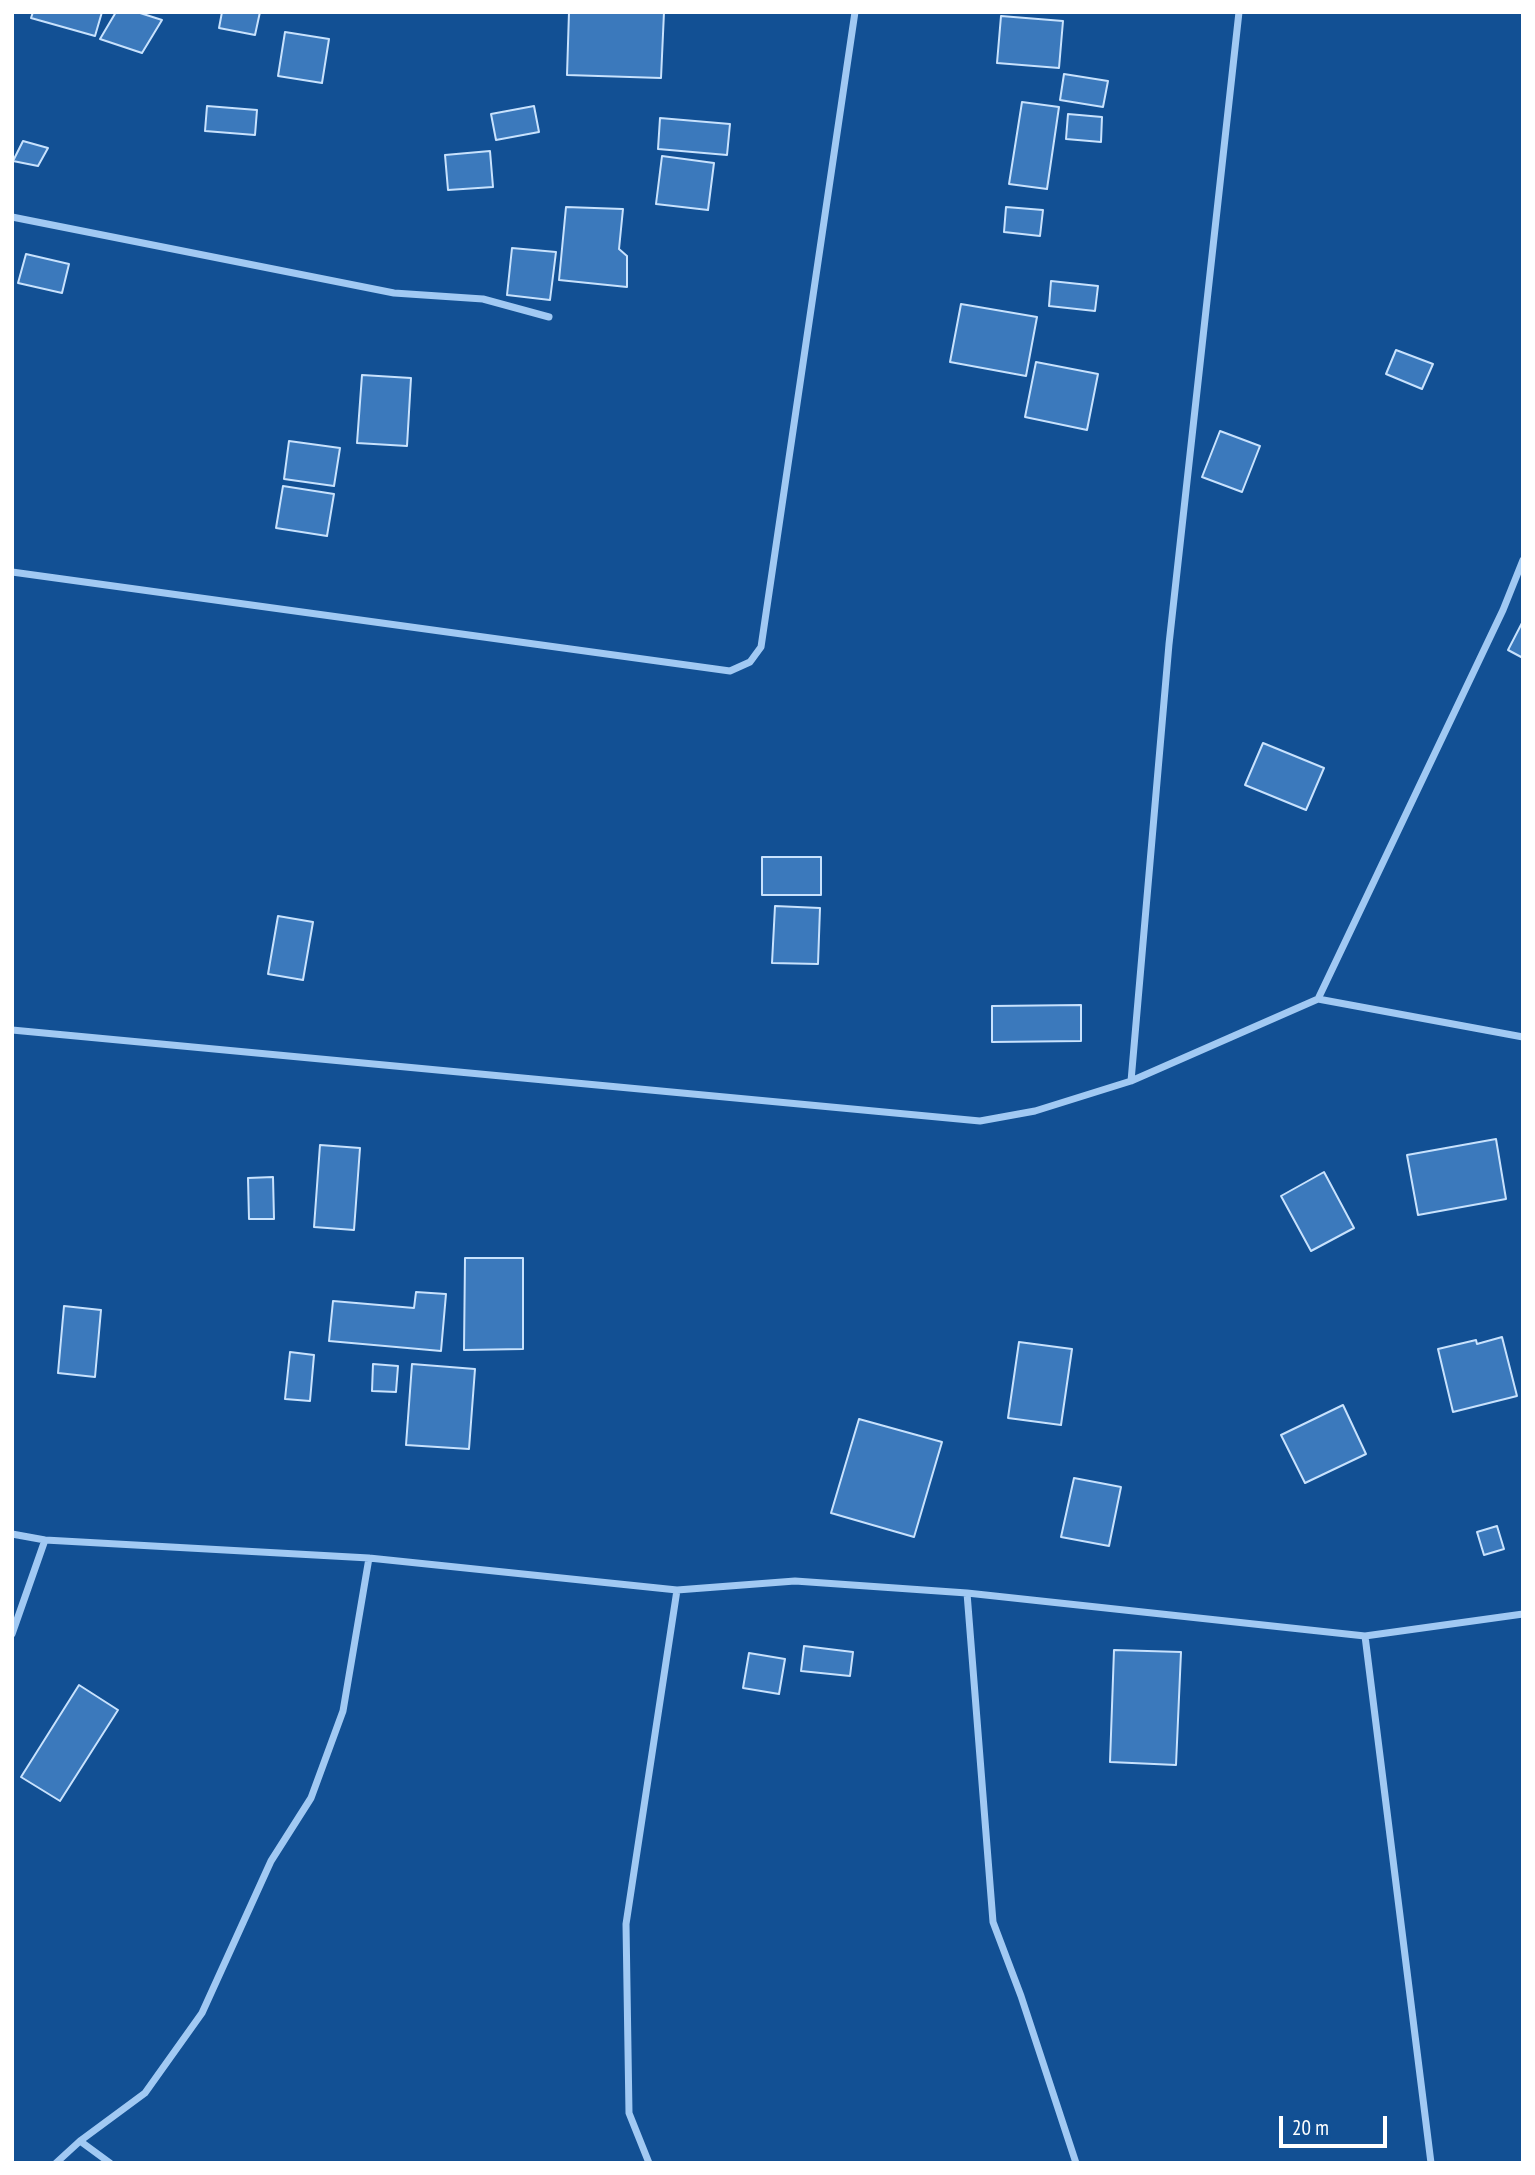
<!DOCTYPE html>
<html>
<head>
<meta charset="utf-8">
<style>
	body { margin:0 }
	#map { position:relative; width:1535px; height:2175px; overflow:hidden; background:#125094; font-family:"PT Sans Narrow",sans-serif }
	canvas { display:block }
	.frame { position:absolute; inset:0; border:14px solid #fff; pointer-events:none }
	.scale { position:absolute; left:1279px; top:2116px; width:108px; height:32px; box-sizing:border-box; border:4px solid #fff; border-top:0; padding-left:9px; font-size:21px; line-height:24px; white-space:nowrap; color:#fff; -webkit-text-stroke:5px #125094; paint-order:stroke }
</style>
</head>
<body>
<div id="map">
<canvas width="1535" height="2175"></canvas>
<div class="frame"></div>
<div class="scale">20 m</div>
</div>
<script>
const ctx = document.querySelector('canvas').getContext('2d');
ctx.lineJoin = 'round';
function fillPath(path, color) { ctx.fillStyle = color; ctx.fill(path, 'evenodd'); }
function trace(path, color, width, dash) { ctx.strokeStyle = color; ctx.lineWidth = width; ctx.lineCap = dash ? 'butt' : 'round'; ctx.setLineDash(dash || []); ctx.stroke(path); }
const building = new Path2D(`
	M33,12H102L95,36L31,18Z
	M116,12H137L162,20L142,53L100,39Z
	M222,12H260L255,35L219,28Z
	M569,12H664L661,78L567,75Z
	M1001,16L1063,21L1059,68L997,63Z
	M285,32L329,39L322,83L278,76Z
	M1064,74L1108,81L1103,107L1060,100Z
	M1022,102L1059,107L1047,189L1009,184Z
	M207,106L257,110L255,135L205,131Z
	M534,106L539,132L496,140L491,114Z
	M1068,114L1102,117L1101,142L1066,139Z
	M660,118L730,124L727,155L658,149Z
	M23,141L48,148L38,166L13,161Z
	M490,151L493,187L448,190L445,155Z
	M662,156L714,163L708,210L656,204Z
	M566,207L623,209L619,249L627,256V287L559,280Z
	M1006,207L1043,210L1040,236L1004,232Z
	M512,248L556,252L550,300L507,295Z
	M26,254L69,264L62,293L18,283Z
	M1051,281L1098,286L1095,311L1049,306Z
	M961,304L1037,317L1026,376L950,362Z
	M1396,350L1433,364L1422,389L1386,374Z
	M1036,362L1098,374L1087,430L1025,417Z
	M362,375L411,378L407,446L357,443Z
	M1220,431L1260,446L1242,492L1202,477Z
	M289,441L340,448L334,486L284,479Z
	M283,486L334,494L327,536L276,528Z
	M1523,621V658L1508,650Z
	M1263,743L1324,768L1306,810L1245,785Z
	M762,857H821V895H762Z
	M775,906L820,908L818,964L772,963Z
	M278,916L313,922L303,980L268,974Z
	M1081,1005V1041L992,1042V1006Z
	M1496,1139L1506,1199L1418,1215L1407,1155Z
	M320,1145L360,1148L354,1230L314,1227Z
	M1324,1172L1354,1228L1311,1251L1281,1196Z
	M273,1177L274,1219H249L248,1178Z
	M465,1258H523V1349L464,1350Z
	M416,1292L446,1294L441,1351L329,1341L333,1301L414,1308Z
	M64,1306L101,1310L95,1377L58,1373Z
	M1502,1337L1517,1396L1453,1412L1438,1349L1476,1340L1477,1344Z
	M1019,1342L1072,1349L1061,1425L1008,1418Z
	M290,1352L314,1355L310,1401L285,1399Z
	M373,1364L398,1366L396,1392L372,1391Z
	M412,1364L475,1369L469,1449L406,1445Z
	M1343,1405L1366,1454L1305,1483L1281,1435Z
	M859,1419L942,1442L914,1537L831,1513Z
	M1074,1478L1121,1487L1109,1546L1061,1537Z
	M1497,1526L1504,1549L1484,1555L1477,1532Z
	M804,1646L853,1652L850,1676L801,1671Z
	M1114,1650L1181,1652L1176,1765L1110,1762Z
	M749,1653L785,1659L779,1694L743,1688Z
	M79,1685L118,1710L60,1801L21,1777Z`);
fillPath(building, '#3b79bc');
trace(building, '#c8e2fd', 2);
trace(new Path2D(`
	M12,217L394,293L483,299L549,317
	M12,572L730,671L750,662L761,647L855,12
	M1318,999L1503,610L1523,560
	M12,1030L980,1121L1035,1111L1131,1081L1318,999L1523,1037
	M1131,1081L1169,644L1239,12
	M12,1534L45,1540L369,1558L677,1590L795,1581L967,1593L1365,1636L1523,1614
	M967,1593L993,1922L1021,1996L1076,2163
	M12,1634L45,1540
	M1365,1636L1431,2163
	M80,2141L110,2163
	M56,2163L80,2141L145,2093L202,2013L271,1861L311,1798L343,1711L369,1558
	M649,2163L629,2113L626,1924L677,1590`), '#a1c9f3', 7);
</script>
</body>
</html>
